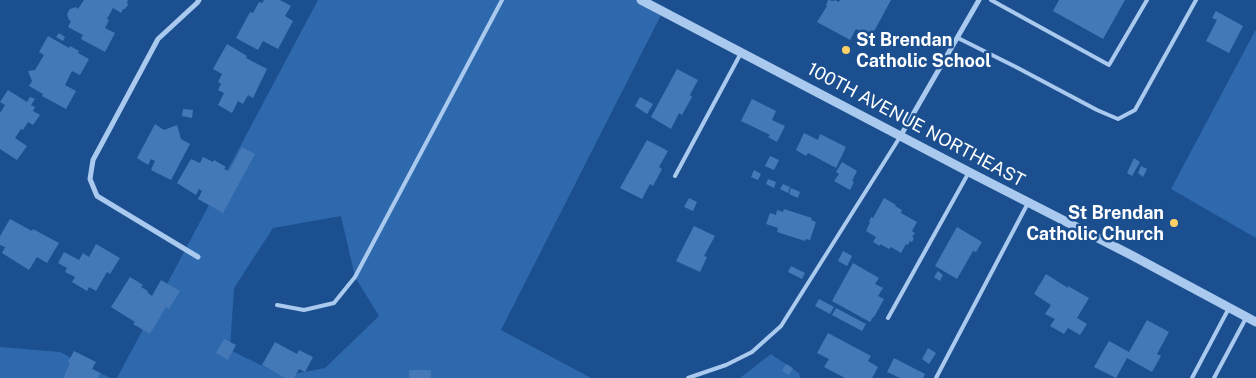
<!DOCTYPE html>
<html>
<head>
<meta charset="utf-8">
<style>
	body { margin:0 }
	canvas { display:block; background:#1b4f8f }
</style>
</head>
<body>
<canvas width="1256" height="378"></canvas>
<script>
const ctx = document.querySelector('canvas').getContext('2d');
ctx.lineJoin = 'round';
function fillPath(path, color) { ctx.fillStyle = color; ctx.fill(path, 'evenodd'); }
function trace(path, color, width, dash) { ctx.strokeStyle = color; ctx.lineWidth = width; ctx.lineCap = dash ? 'butt' : 'round'; ctx.setLineDash(dash || []); ctx.stroke(path); }
function drawText(font, color, halo, rows, align = 'center') {
  ctx.font = font + ' "Public Sans",sans-serif'; ctx.lineWidth = 5; ctx.setLineDash([]); ctx.textBaseline = 'middle'; ctx.strokeStyle = halo; ctx.fillStyle = color; for (const [text, x, y, turn = 0] of rows) {
    ctx.save(); ctx.translate(x, y); ctx.rotate((+turn || 0) * Math.PI / 180); ctx.textAlign = isNaN(turn) ? turn : align; if (halo) ctx.strokeText(text, 0, 0); ctx.fillText(text, 0, 0); ctx.restore();
  }
}
fillPath(new Path2D(`
	M318,0H641L663,11L501,330L591,378H117ZM341,216L355,277L379,316L325,368L283,376L230,350L234,288L273,228Z
	M1255,31H1256V238L1171,189Z
	M0,347L60,352L110,378H0Z
	M771,354L799,373L800,378H740Z`), '#2e69ad');
fillPath(new Path2D(`
	M84,0H128L127,2L128,5L125,9H123L121,13L113,8L107,19L109,20L105,28L115,33L105,52L81,39L83,35L68,27L71,21L69,20L67,14L70,9L76,7L78,9Z
	M264,0H280L291,6L285,16L293,21L278,49L263,41L258,50L236,38L250,12L253,13L259,2L262,3Z
	M828,0L834,1L835,0L839,2L840,0H891L871,37L856,29L850,40L817,22L827,6L826,5Z
	M1059,0H1125L1103,39L1053,11Z
	M1216,11L1243,26L1229,53L1206,41L1217,20L1212,18Z
	M59,33L65,37L63,41L56,37Z
	M48,36L69,48L70,46L79,51L78,53L89,59L80,75L72,71L65,85L76,91L66,109L42,96L43,94L29,86L32,81L28,71L35,70L44,55L39,52Z
	M227,44L247,56L246,58L267,69L253,98L248,95L243,104L238,101L232,113L218,105L224,93L218,90L221,84L218,82L222,74L213,69Z
	M677,69L698,80L690,95L692,97L682,115L679,113L671,129L651,117Z
	M8,90L27,102L30,97L35,99L31,105L35,107L33,111L40,115L33,125L28,122L23,130L21,129L15,138L27,146L17,160L0,149V113L5,105L0,102Z
	M640,97L653,104L647,114L635,106Z
	M752,99L776,111L772,120L785,126L777,142L768,137L770,135L741,121Z
	M183,109L193,110L192,118L182,116Z
	M155,124L164,130L177,125L181,139L190,144L171,180L151,170L155,161L151,159L148,165L137,158Z
	M804,133L818,140L820,134L846,147L836,168L808,153L806,156L796,150Z
	M647,140L668,151L659,167L662,169L653,186L650,184L642,199L620,188Z
	M242,147L255,154L223,213L198,199L202,191L199,189L196,195L177,183L191,159L200,163L203,157L213,162L214,160L226,167L224,169L229,171Z
	M770,156L779,160L774,170L765,166Z
	M1134,158L1140,162L1132,176L1127,173Z
	M842,162L857,171L852,181L854,182L850,190L834,181L839,174L836,172Z
	M1141,166L1147,169L1143,177L1138,173Z
	M754,170L761,174L758,180L751,177Z
	M768,179L776,182L774,188L766,184Z
	M783,184L790,187L788,193L780,189Z
	M791,188L800,192L798,198L789,194Z
	M689,198L697,202L693,211L684,207Z
	M884,198L896,205L895,206L902,210L901,213L917,222L912,231L915,233L912,237L914,238L912,242L910,241L908,245L906,244L901,253L891,247L889,249L880,244V246L873,242L876,237L866,231L870,222H869L871,217L873,218Z
	M784,209L812,218L811,220L816,222L810,240L806,239L805,241L777,232L778,228L766,224L770,213L776,215L777,210L783,212Z
	M10,219L32,231L33,229L59,243L47,263L37,257L29,270L2,253L5,247L0,245V236Z
	M694,226L715,236L704,256L707,257L700,272L676,261Z
	M957,227L982,242L976,252L973,251L957,279L935,266Z
	M96,244L120,258L110,274L107,272L96,291L89,287L87,291L72,282L75,277L65,272L67,268L58,263L64,252L79,260L83,253L89,257Z
	M843,251L852,256L847,266L838,261Z
	M853,263L879,278L875,284L883,288L878,296L884,299L874,317H873L870,322L832,301Z
	M791,266L805,273L802,279L788,272Z
	M938,271L943,275L940,281L934,277Z
	M1046,274L1068,288V286L1089,298L1077,318L1087,324L1080,335L1068,328L1064,334L1050,326L1055,319L1045,314L1051,305L1034,294Z
	M130,277L143,285L141,287L148,291L147,292L152,296L161,280L180,291L169,309L166,307L150,334L133,324L135,322L111,307Z
	M819,299L834,307L830,314L815,306Z
	M836,308L866,324L862,331L832,315Z
	M1147,320L1169,332L1157,354L1161,356L1152,372L1127,358L1116,378L1094,367L1109,341L1129,352Z
	M828,333L871,356L868,361L878,367L872,378H845L824,367L829,359L817,353Z
	M224,339L236,345L228,360L216,353Z
	M275,342L297,354L299,350L313,357L305,372L299,369L294,378H285L262,365Z
	M928,348L936,353L929,364L922,359Z
	M74,351L96,362L92,369L100,373L98,378H63L70,363L68,362Z
	M894,358L925,374L923,378H900L887,372Z
	M786,364L793,368L789,375L782,371Z
	M409,370H431V378H409Z`), '#4478b7');
trace(new Path2D(`
	M991,0L1109,65L1147,0
	M958,38L1016,67L1097,110L1118,119L1135,110L1196,0
	M675,176L741,53
	M277,305L304,310L334,303L355,277L502,0
	M888,318L969,172
	M688,378L726,365L752,352L781,326L900,137
	M936,378L1028,203
	M1192,378L1229,308
	M1214,378L1246,318`), '#a9c9ee', 4);
trace(new Path2D(`
	M901,135L979,0
	M198,257L97,196L90,179L93,160L158,39L197,3L199,0`), '#a9c9ee', 5);
trace(new Path2D(`
	M641,0L969,172L1133,256L1256,322`), '#a9c9ee', 9);
for (const [x, y, r, color] of [
	[846,50,5,"#ffd166"],
	[1174,223,5,"#ffd166"]
]) { const dot = new Path2D(); dot.arc(x, y, r, 0, 2 * Math.PI); ctx.fillStyle = color; ctx.fill(dot); trace(dot, '#1b4f8f', 2); }
drawText('bold 18px', '#fff', '#1b4f8f', [
	["St Brendan",856,40],
	["Catholic School",856,61],
	["St Brendan",1164,213,"right"],
	["Catholic Church",1164,234,"right"]
], 'left');
drawText('18px', '#fff', '#1b4f8f', [
	["100TH AVENUE NORTHEAST",916,125,28]
]);
</script>
</body>
</html>
